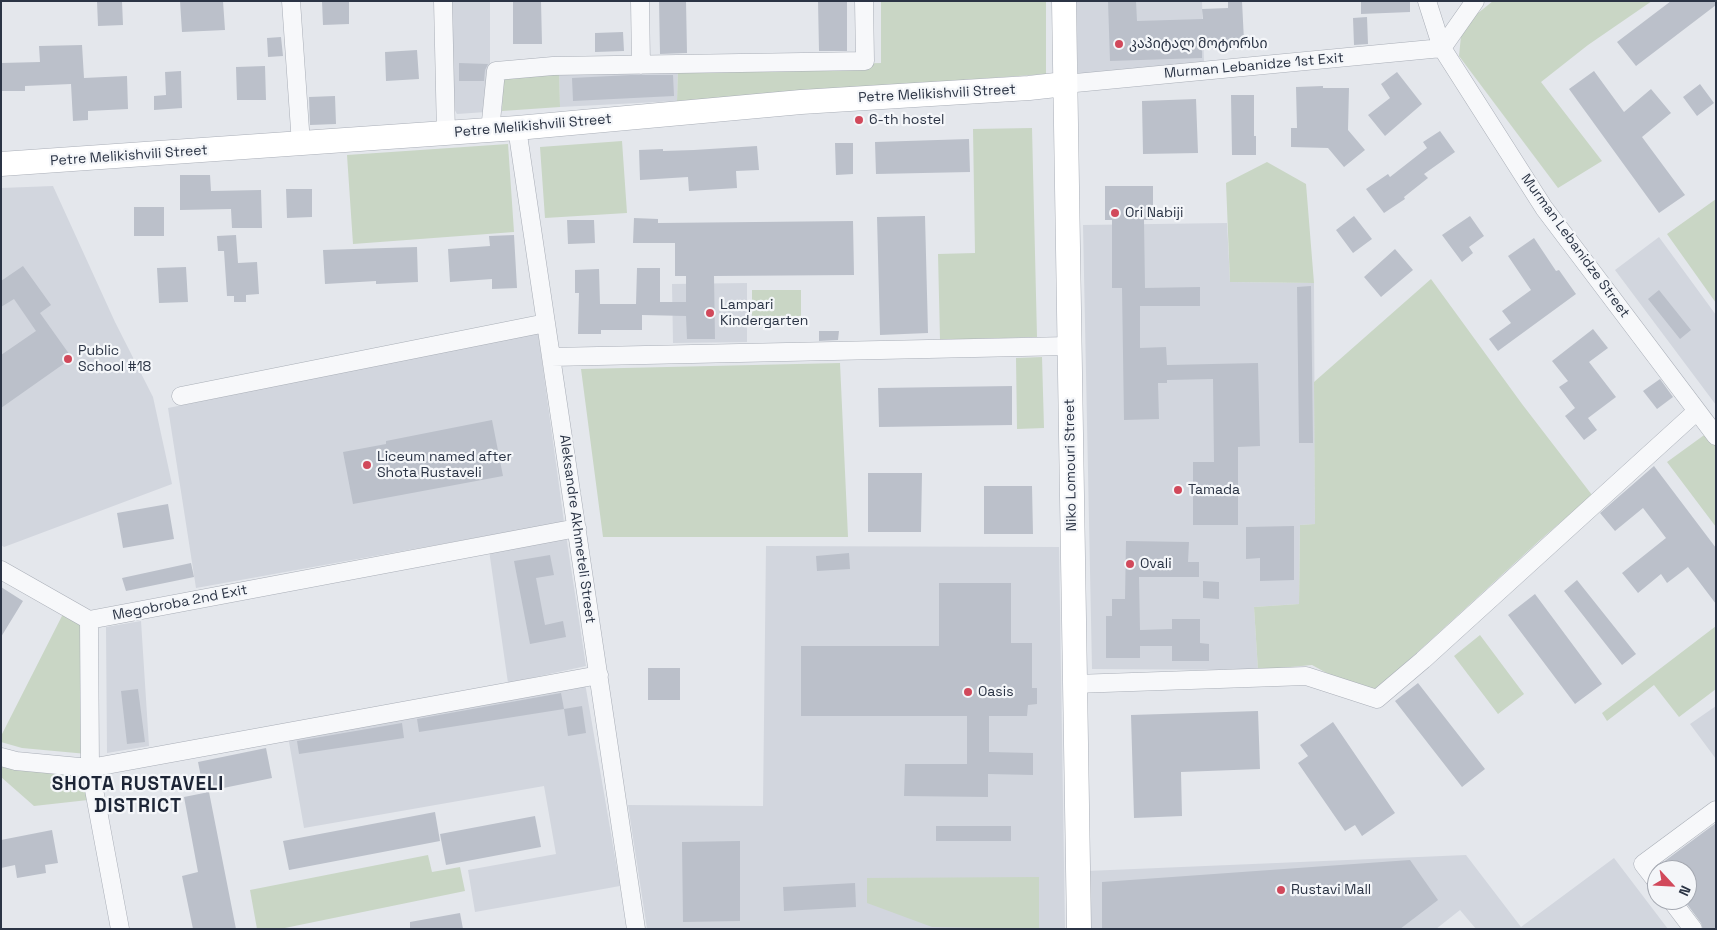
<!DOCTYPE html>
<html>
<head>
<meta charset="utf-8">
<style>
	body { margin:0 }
	#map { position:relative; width:1717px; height:930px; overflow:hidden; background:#e4e7ec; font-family:"Space Grotesk",sans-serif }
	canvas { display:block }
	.frame { position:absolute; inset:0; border:2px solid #2b3445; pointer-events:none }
	.north { position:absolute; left:1647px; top:860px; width:50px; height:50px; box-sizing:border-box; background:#f4f6f9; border:1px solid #a4a8b1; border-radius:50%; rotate:115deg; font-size:14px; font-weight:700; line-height:20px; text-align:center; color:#2b3445 }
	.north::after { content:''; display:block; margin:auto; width:18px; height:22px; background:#d1495b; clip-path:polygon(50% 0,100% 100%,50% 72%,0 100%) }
</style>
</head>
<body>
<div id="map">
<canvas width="1717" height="930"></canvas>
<div class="frame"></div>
<div class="north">N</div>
</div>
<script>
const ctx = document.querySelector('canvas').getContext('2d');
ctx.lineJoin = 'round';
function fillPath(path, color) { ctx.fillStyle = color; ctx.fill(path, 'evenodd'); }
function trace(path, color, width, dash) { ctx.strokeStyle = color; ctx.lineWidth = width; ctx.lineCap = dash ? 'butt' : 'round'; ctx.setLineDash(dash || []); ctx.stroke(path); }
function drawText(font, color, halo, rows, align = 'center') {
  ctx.font = font + ' "Space Grotesk","Noto Sans Georgian",sans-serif'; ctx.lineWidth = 4.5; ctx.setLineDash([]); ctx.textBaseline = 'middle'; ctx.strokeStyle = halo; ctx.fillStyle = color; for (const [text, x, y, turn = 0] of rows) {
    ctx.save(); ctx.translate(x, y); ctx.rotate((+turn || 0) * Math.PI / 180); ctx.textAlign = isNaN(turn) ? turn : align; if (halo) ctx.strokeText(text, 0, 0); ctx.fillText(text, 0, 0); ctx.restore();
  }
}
fillPath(new Path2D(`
	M448,1H490V91L486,112L457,114L449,100Z
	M1076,1H1202L1204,62L1078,74Z
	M559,67L678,68L677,101L560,107Z
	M53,186L115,322L153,397L172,484L4,547L1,545V188Z
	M1227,223L1230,282L1314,283L1315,524L1300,525L1299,604L1254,607L1258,670L1092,669L1083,225Z
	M1659,237L1716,315V405L1615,270Z
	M747,283V342L673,343L672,284Z
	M538,332L564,522L196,588L168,408Z
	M566,535L586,666L508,683L489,550Z
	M766,546L1059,547L1065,929H647L628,805L763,806Z
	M141,621L149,746L107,753L106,627Z
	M585,683L620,886L475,912L468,870L556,854L544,786L304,828L288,736Z
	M1716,706V759L1690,724Z
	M1466,855L1521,927L1614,858L1668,929H1476L1460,910L1436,929H1088L1087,871Z`), '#d2d6de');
fillPath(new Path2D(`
	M881,1H1046V74L677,101L678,68L881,63Z
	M1493,1H1652L1588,45L1541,82L1602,161L1558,188L1459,56L1462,26Z
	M559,67L560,107L502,111L503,73Z
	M1032,128L1037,337L940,340L938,254L975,253L973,129Z
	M622,141L627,213L545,218L540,147Z
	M508,144L514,232L353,244L347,155Z
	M1267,162L1306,184L1314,283L1230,282L1226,183Z
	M1716,199V303L1667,234Z
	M1431,279L1522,404L1592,495L1540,540L1375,691L1343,682L1312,665L1258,670L1254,607L1299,604L1300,525L1315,524L1314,382Z
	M752,290H801V316H752Z
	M1042,357L1044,428L1017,429L1016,358Z
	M840,363L848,537H603L581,369Z
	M1707,433L1716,445V527L1667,462Z
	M64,612L86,626L87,754L22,748L1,742V736Z
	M1716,626V689L1679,717L1654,685L1607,721L1602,713Z
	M1480,635L1524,694L1498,714L1454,656Z
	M1,761L83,772L88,800L34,806L1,777Z
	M428,855L432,872L460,867L465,891L280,929H257L250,890Z
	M1039,877V929L932,927L867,903V878Z`), '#c9d6c5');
fillPath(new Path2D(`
	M97,1H122L123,25L98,26Z
	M180,1H223L225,30L182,32Z
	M322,1H349V24L323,25Z
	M513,1H541L542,44H513Z
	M659,1H686L687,53L660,54Z
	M818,1H847V51H819Z
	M1108,1H1136L1137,21L1203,19L1202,9L1228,8V1H1242L1244,41L1202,43V58L1110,61Z
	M1361,1H1410V12L1361,14Z
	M1671,1H1716V5L1636,66L1617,42Z
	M1367,17L1368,44L1354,45L1353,18Z
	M623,32L624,51L595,52V33Z
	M281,37L283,56L268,57L267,38Z
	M82,45L84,78L127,76L128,109L88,111V120L73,121L71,84L25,86V91H1V63L40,62L39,46Z
	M417,50L419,79L386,81L385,52Z
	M459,63L488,64L485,70L484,81H459Z
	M265,66L266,100H237L236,67Z
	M181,71L182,108L154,110V96L166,95L165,72Z
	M1594,71L1624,112L1651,89L1671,113L1642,137L1685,195L1659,213L1569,89Z
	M1397,72L1422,104L1385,136L1368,115L1390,98L1381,84Z
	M631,75H673L674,96L573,101L572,78Z
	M1700,84L1714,103L1697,116L1683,97Z
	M1323,86V88H1349L1348,130L1365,150L1344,167L1328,148L1291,147V128H1297L1296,87Z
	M1231,95H1254V136H1256V155H1232Z
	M335,96L336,124L310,125L309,97Z
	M1196,99L1198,153L1143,154L1142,101Z
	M1440,131L1455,152L1424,174L1428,178L1404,197L1405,199L1384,213L1366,189L1388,174L1390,177L1427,148L1423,142Z
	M969,139L970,172L876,174L875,142Z
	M835,143H853V174L836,175Z
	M757,146L759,170L736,171L737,188L689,191L688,177L640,180L639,150L663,149V151L694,150Z
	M180,175H210L211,191L261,190L262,228H232L231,209L180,210Z
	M1105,186H1153V220H1144L1145,288L1200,287V306H1140V348L1166,347L1167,365L1258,363L1260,446L1238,447V525H1193V462H1214L1213,379L1167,380V383H1158L1159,419L1124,420L1122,288H1112V220H1105Z
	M286,189H312V217L287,218Z
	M134,207H164V236H134Z
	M925,216L928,333L880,335L877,217Z
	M1354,216L1372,239L1353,253L1336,230Z
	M1470,216L1484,236L1469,247L1473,253L1462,262L1442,235Z
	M634,218L658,219V223L853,221L854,275L714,276L715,339H687L686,316L642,315V330H601V334H578L579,293H575V270L599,269L600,304H636L637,268H660V302H686V276H675V243H633Z
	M567,220H594L595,243L568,244Z
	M236,235L238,263L257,262L259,294L246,295V302H234V296H227L224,251H218L217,236Z
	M514,235L517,288L492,289V279L450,282L448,249L490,246L489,236Z
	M1534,238L1556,271L1559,270L1576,294L1498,351L1489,339L1511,323L1502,311L1531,290L1508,256Z
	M417,247L418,282L376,284V281L325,284L323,250Z
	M1395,249L1413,270L1381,297L1364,277Z
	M23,266L51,305L40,313L72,358L1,408V355L36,331L14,299L1,307V281Z
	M186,267L188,302L159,303L157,268Z
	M1311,286L1313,443H1299L1297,287Z
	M1659,290L1691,330L1680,339L1648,299Z
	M1593,329L1608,348L1589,362L1616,397L1588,418L1597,430L1584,440L1565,416L1575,408L1559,387L1568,381L1552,361Z
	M819,331H839L838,340L819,341Z
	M1660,379L1673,397L1657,409L1643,391Z
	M1012,386V425L879,427L878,388Z
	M492,420L503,476L353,504L343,452L386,444V441Z
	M1654,466L1716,548V604L1688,567L1667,583L1661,574L1638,593L1622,573L1666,538L1643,508L1615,531L1600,513Z
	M868,473H922L921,532H868Z
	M984,486H1032L1033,534H984Z
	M168,504L174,539L123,548L117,513Z
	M1294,526V580L1260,581V558L1246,559V527Z
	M1126,541L1189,542L1188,562H1199V577H1139L1140,630L1172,629V619H1200V643L1209,644V661H1172V646H1140V658H1106V616H1112V599H1125Z
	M849,553L850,569L817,571L816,556Z
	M550,555L554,575L536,578L545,625L563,621L566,637L530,644L514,561Z
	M191,563L194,577L126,591L122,578Z
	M1577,580L1636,654L1622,665L1564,591Z
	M1203,581L1219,582V599L1203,598Z
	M939,583H1011V643H1032V688H1037V704L1028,705L1027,716H989V752L1033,753V775L988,774V797L904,796L905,764H967V716H801V646H939Z
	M1,587L23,601L1,637Z
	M1535,594L1602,684L1575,704L1508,615Z
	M648,668H680V700H648Z
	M1418,683L1485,769L1462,787L1395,701Z
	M138,689L145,742L127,744L121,691Z
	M561,693L564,709L419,732L417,719Z
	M582,706L586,733L568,736L564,709Z
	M1258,711L1260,769L1181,772L1182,816L1134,818L1131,715Z
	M1333,722L1395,813L1362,836L1355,825L1345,831L1298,763L1308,756L1300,745Z
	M402,723L404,738L299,754L297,741Z
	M266,748L272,778L204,792L198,762Z
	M209,792L236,929H193L182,876L198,872L184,797Z
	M435,812L440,841L289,870L283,841Z
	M535,816L541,847L446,865L440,834Z
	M1716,823V929H1703L1701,923L1684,900H1687V870H1661L1658,866Z
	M936,826H1011V841H936Z
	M52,830L58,863L45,865L46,873L17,878L15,865L1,868V840Z
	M740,841V921L683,922L682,842Z
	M1410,860L1438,900L1400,929H1102V882Z
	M855,883L856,907L784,911L783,887Z
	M460,913L463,929H410V922Z`), '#bbc0ca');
const street = new Path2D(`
	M291,1L301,144
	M443,1L446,134
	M640,1L641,65
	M1427,1L1442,48L1544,208L1716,436
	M1442,48L1475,1
	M1065,84L1442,48
	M517,128L636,929
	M490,131L496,71L553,66L865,61L864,1
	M551,357L1069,346
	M181,396L546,323
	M1,570L89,620
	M89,620L577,528
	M89,620L90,768L120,929
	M1075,684L1306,676L1377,699L1423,660L1697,411
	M1,757L16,761L90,768L599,675
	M1657,882L1643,864L1716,810
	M1671,900L1693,929`);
const secondary = new Path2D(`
	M1064,1L1079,929
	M1,164L517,128L801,102L1029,88L1065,84`);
trace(street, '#a9aeb7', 19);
trace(secondary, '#a9aeb7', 25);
trace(street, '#f7f8fa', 18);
trace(secondary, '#fff', 24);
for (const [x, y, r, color] of [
	[1119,44,5,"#d1495b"],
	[859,120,5,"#d1495b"],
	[1115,213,5,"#d1495b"],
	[710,313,5,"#d1495b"],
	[68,359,5,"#d1495b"],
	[367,465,5,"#d1495b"],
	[1178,490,5,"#d1495b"],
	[1130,564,5,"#d1495b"],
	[968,692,5,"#d1495b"],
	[1281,890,5,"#d1495b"]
]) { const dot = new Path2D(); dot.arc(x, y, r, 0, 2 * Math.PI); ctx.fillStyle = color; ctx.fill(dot); trace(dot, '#f4f6f9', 2); }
drawText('14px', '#2b3445', '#f4f6f9', [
	["კაპიტალ მოტორსი",1129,44],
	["6-th hostel",869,120],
	["Ori Nabiji",1125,213],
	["Lampari",720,305],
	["Kindergarten",720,321],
	["Public",78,351],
	["School #18",78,367],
	["Liceum named after",377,457],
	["Shota Rustaveli",377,473],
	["Tamada",1188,490],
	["Ovali",1140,564],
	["Oasis",978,692],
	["Rustavi Mall",1291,890]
], 'left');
drawText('14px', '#2b3445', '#f4f6f9', [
	["Murman Lebanidze 1st Exit",1254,66,-5],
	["Petre Melikishvili Street",937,94,-3],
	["Petre Melikishvili Street",533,126,-5],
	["Petre Melikishvili Street",129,156,-4],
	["Murman Lebanidze Street",1575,246,54],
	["Niko Lomouri Street",1071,465,-91],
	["Aleksandre Akhmeteli Street",577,529,82],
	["Megobroba 2nd Exit",180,603,-11]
]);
ctx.letterSpacing = '1px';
drawText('bold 19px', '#1d2536', '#f4f6f9', [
	["SHOTA RUSTAVELI",138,785],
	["DISTRICT",138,807]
]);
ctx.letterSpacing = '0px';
</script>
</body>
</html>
